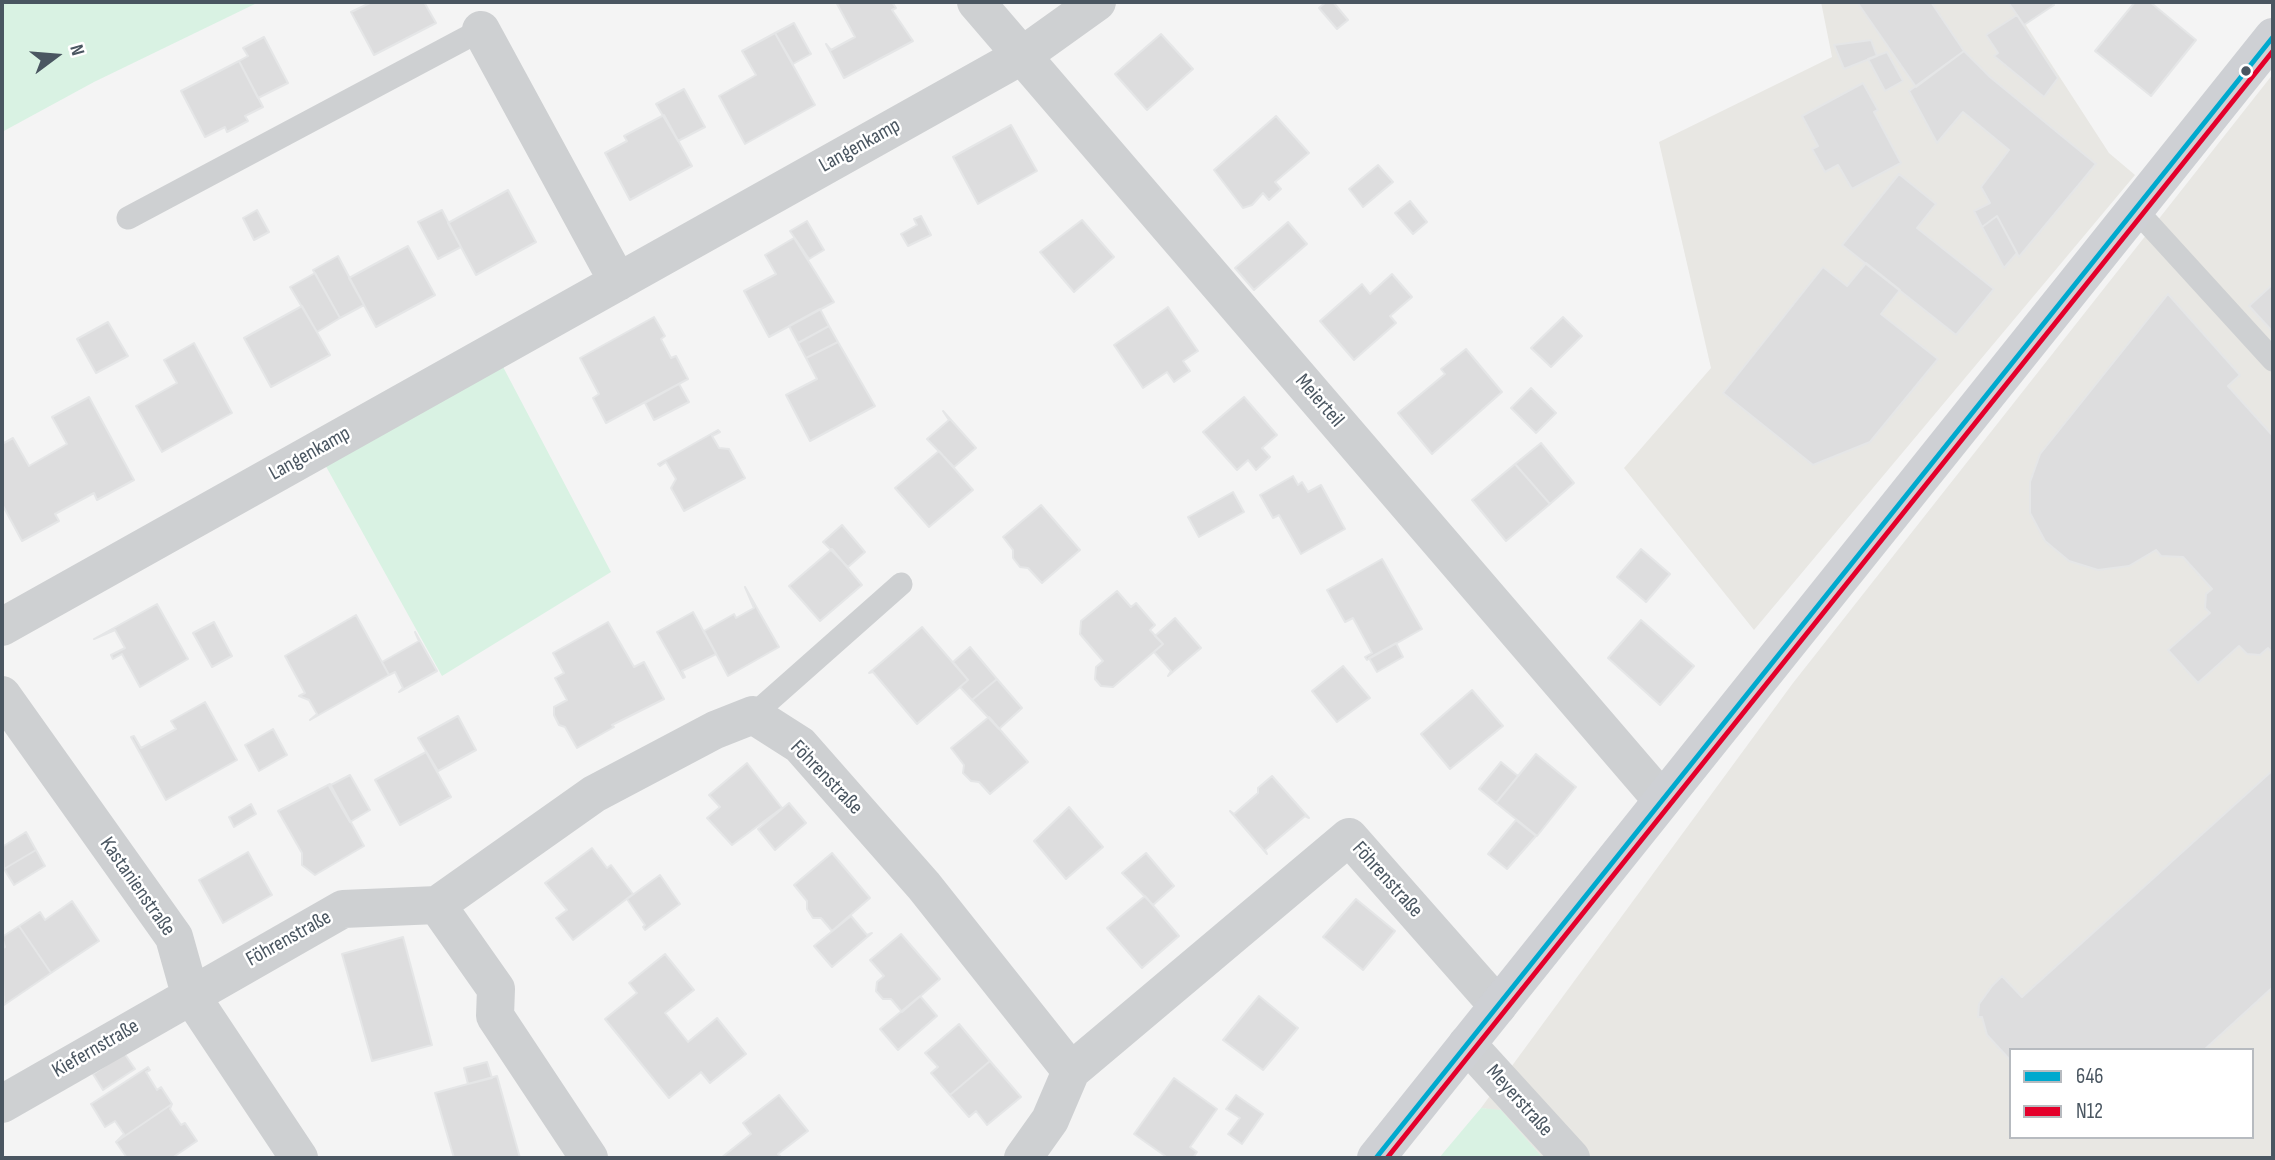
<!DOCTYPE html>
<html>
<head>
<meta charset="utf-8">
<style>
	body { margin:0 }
	#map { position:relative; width:2275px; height:1160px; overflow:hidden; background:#f4f4f4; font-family:"Sofia Sans Condensed",sans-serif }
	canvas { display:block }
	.frame { position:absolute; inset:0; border:4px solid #4a5661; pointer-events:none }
	.legend { position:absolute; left:2009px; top:1048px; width:245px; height:91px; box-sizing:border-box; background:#fff; border:2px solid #b7bbc0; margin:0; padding:9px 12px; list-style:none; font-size:21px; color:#4a5661 }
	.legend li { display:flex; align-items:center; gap:14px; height:35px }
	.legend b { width:35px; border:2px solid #b7bbc0 }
	.north { position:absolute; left:21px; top:21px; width:70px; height:70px; -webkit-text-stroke:5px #fff; paint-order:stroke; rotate:74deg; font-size:19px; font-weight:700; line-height:28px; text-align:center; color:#4a5661 }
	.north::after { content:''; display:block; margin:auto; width:24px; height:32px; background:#4a5661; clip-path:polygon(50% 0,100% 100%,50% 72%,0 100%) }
</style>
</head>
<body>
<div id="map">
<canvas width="2275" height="1160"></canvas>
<div class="frame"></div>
<ul class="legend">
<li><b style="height:9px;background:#00a9ce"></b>646</li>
<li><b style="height:9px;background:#e4002b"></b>N12</li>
</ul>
<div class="north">N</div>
</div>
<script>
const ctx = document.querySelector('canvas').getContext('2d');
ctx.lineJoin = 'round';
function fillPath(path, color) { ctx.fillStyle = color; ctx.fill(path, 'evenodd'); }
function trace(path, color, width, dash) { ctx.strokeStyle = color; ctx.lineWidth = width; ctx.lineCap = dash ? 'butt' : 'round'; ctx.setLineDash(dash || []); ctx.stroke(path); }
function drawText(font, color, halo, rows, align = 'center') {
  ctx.font = font + ' "Sofia Sans Condensed",sans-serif'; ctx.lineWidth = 5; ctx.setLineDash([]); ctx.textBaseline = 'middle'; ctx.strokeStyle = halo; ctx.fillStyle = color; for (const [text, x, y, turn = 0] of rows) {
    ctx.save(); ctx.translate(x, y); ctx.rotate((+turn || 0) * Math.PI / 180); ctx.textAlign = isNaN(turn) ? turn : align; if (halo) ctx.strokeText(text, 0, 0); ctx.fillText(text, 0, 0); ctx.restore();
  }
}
fillPath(new Path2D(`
	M1821,2H2011L2109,153L2135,175L1754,630L1624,468L1711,368L1659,142L1832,57Z
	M2273,74V1158H1543L1501,1111L1481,1108L1793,683ZM2011,1050H2252V1137H2011Z`), '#e8e7e3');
fillPath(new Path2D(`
	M2,2H259L94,82L2,132Z
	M501,363L611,572L442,676L323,461Z
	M1481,1108L1501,1110L1543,1158H1439Z`), '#d9f2e3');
const building = new Path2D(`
	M372,2H424L436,23L374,55L351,12Z
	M836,2H892L896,8L892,10L913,41L844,78L826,44L831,50L855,37Z
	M1326,2H1333L1348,20L1337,29L1319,8Z
	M1857,2H1931L1964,51L1916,87Z
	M2008,2H2052L2054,5L2024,25Z
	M2135,2H2150L2196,40L2151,96L2095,51Z
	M2017,15L2058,78L2044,97L1994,56L1998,53L1986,35Z
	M794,23L811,54L793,64L775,33Z
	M775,33L815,105L745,144L719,96L756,75L742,51Z
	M1161,34L1193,69L1147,110L1115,74Z
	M264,37L288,83L258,98L239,61L248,56L243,48Z
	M1871,40L1877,56L1844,69L1834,45Z
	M1964,51L1990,77L2096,164L2019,257L1997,216L1982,227L1974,211L1990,203L1981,187L2009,150L1963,112L1937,143L1909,91Z
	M1887,52L1903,81L1885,91L1868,59Z
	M239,61L263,107L245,116L248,121L227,132L225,127L205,137L181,91Z
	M1863,83L1878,110L1874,112L1901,163L1852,189L1838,165L1825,172L1812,149L1818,146L1802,116Z
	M684,89L705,127L678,141L656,104Z
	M664,115L692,166L630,200L605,153L627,141L624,136Z
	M1276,116L1309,153L1275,182L1281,189L1269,200L1263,193L1252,205L1243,208L1214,170Z
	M1011,125L1037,171L978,204L953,157Z
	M1378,165L1393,182L1363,207L1349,189Z
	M1899,174L1936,204L1917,228L1994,289L1956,335L1842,245Z
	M508,190L536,242L476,275L448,223Z
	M1410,201L1427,222L1413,234L1395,213Z
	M257,210L269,232L254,240L243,218Z
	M442,210L461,247L438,259L418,222Z
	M921,216L931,235L908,246L901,234L917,225L914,219Z
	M1997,216L2017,253L2004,268L1982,227Z
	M1082,220L1114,257L1074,292L1040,252Z
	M807,221L824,250L809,259L790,231Z
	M1288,222L1307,244L1254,290L1235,268Z
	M794,238L834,302L769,337L744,291L776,274L765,255Z
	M408,246L435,295L376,327L349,278Z
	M338,256L364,305L340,318L313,270Z
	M1866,263L1900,290L1881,314L1938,359L1870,442L1813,465L1723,393L1823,267L1847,286Z
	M315,273L340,318L317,332L290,287Z
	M1392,274L1412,297L1390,316L1396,323L1354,360L1320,321L1362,284L1370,294Z
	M2273,284V332L2249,306Z
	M2168,294L2240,375L2228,386L2273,436V654L2268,648L2260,655L2247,654L2239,646L2198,683L2168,650L2210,613L2205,608L2206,594L2212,589L2183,557L2161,556L2156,550L2129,566L2098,570L2069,561L2045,541L2030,513V482L2040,454Z
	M302,306L330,355L271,387L244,338Z
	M1168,307L1198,351L1183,361L1190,371L1174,382L1167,372L1143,388L1114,345Z
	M820,309L829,326L798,343L789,326Z
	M654,317L665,336L661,339L671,358L676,356L688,379L606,423L593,398L599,394L580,358Z
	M1563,317L1582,336L1551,367L1531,348Z
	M108,322L128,356L96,373L77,339Z
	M829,326L838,342L806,358L798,343Z
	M838,342L875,406L810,441L786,395L817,379L806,358Z
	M194,343L232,413L162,452L136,406L177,383L164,360Z
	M1466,349L1502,392L1432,454L1398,413L1445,374L1441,369Z
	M679,384L689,402L654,420L645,403Z
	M1531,388L1556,413L1536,433L1511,408Z
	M89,397L134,480L97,500L94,493L55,514L59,521L22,541L2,504V444L13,438L29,466L67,444L52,417Z
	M1244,397L1277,435L1262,448L1270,457L1256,470L1248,460L1237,470L1203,432Z
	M943,411L976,448L954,467L927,439L949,420Z
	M718,430L720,432L712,436L719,448L729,449L745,478L684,511L671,488L676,479L666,462L660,466L658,464Z
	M1541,443L1574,483L1550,504L1515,464Z
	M939,451L973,490L929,527L895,488Z
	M1515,464L1550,504L1506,541L1472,500Z
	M1293,476L1298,485L1302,482L1308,492L1321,485L1345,529L1301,554L1279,515L1273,518L1260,495Z
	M1233,492L1244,512L1199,537L1188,517Z
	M1041,505L1080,550L1042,583L1028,568L1020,567L1013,558V550L1003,537Z
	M842,525L865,552L848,567L823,542Z
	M832,549L862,585L820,621L789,586Z
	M1641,549L1670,574L1646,602L1617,577Z
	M1382,559L1422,629L1367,660L1365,657L1372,653L1353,618L1345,622L1327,590Z
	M745,587L779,647L728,676L704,631L734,614L736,618L754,608Z
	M1117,591L1131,607L1136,603L1155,625L1150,630L1163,644L1113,687L1101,686L1095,679L1096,667L1103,661L1080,634L1081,621Z
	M157,604L188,659L140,687L122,654L113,659L111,655L125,648L115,630L94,639Z
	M693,612L716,654L682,671L685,677L683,678L657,632Z
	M356,615L389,675L310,720L317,714L309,700L299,696L305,693L285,656Z
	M1175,618L1201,648L1168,676L1171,671L1154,652L1163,644L1155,636Z
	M1641,620L1694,666L1660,705L1608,658Z
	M214,622L232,656L212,667L193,633Z
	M608,622L634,667L644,662L664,699L612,725L614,727L577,748L565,727L559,725L554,715V707L567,700L555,678L564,673L553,653Z
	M922,627L968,680L917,724L873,672L869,673Z
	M415,632L437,671L399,692L403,688L395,672L389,675L382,662L419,641Z
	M1396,643L1403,657L1377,672L1369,658Z
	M970,647L997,679L972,700L960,687L968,680L953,662Z
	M1343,666L1370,698L1337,722L1312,691Z
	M997,679L1022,708L999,729L972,700Z
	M1472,690L1503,726L1450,769L1421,734Z
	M205,702L237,760L166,800L131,737L134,736L141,748L176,729L171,721Z
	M458,716L476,750L438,771L418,738Z
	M989,717L1028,762L990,794L979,782L971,781L963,773L964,765L951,748Z
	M273,729L287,755L259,771L245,745Z
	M426,752L451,797L400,825L375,780Z
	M1536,754L1576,787L1537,836L1496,803Z
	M1501,762L1518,776L1496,803L1479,789Z
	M747,763L782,808L732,845L707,818L720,807L709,795Z
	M2273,770V987L2204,1050H2011V1061L1987,1035L1982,1017H1978L1979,1004L1992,986L2002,976L2022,997Z
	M350,775L370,810L350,822L329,786Z
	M1272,776L1309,818L1305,816L1265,850L1267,854L1230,811L1234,814L1258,793V788Z
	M330,784L364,846L315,875L302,865V853L278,811Z
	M789,803L806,823L775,850L758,829Z
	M251,804L256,814L234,827L229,817Z
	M1069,807L1103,847L1066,879L1034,841Z
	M1516,820L1536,836L1507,869L1488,854Z
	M26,832L36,850L4,869L2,847Z
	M592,848L607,868L611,865L633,894L573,940L556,918L567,910L545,883Z
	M36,850L45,866L14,885L4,869Z
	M248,852L272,895L223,923L199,880Z
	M832,853L870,898L832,931L821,918H813L807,909V901L794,885Z
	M1146,853L1174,886L1153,905L1122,873Z
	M660,875L680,904L645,930L643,927L645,925L627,899Z
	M1145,896L1179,936L1142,968L1107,928Z
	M1356,899L1395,931L1363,970L1323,937Z
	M72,901L99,941L51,973L19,926L40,912L45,920Z
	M851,916L867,935L872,933L832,967L814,946Z
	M19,926L51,973L4,1005L2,949L5,947L2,937Z
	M901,934L940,979L902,1012L891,999H883L876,991L877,982L884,976L870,960Z
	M403,937L432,1045L372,1061L342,954Z
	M665,954L694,990L665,1013L688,1042L717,1018L746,1054L710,1083L701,1072L669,1098L605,1019L637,993L629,983Z
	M920,996L937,1016L898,1050L880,1029Z
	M1259,996L1298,1028L1263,1070L1223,1040Z
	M959,1024L990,1061L950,1095L931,1073L938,1067L925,1053Z
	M124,1053L135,1069L103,1090L93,1074Z
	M990,1061L1021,1097L987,1125L976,1111L969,1117L950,1095Z
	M487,1062L492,1078L468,1084L464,1068Z
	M148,1067L150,1070L146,1072L157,1090L161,1087L172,1104L116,1142L124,1134L115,1121L105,1127L91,1104Z
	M497,1076L520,1158H454L435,1093Z
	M1174,1078L1217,1109L1190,1147L1197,1152L1193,1158H1168L1134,1134Z
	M779,1095L808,1131L778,1154L782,1158H721L751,1134L743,1123Z
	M1236,1095L1263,1114L1242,1144L1228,1134L1240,1118L1226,1109Z
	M172,1104L170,1109L181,1125L185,1123L197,1141L172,1158H127L116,1142Z`);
fillPath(building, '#ddddde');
trace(building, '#e5e6e7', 2);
trace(new Path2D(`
	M2136,210L2273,360
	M128,218L481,30
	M753,715L901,584`), '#ced0d2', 23);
trace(new Path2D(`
	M976,2L1662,800
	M481,30L618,282
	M2,627L1023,55L1097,2
	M2,695L174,937L190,994L299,1158
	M437,905L496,989L495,1016L589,1158
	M1467,1044L1571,1158
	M1071,1071L1349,837L1498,1006
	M2,1104L343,909L437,905L594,794L715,730L753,715L800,745L924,886L1071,1071L1050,1120L1023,1158`), '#ced0d2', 38);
trace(new Path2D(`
	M1376,1158L2273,37`), '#ced0d4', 38);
trace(new Path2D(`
	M1376,1158L2273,37`), '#00a9ce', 5);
trace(new Path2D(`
	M1387,1158L2273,51`), '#e4002b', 5);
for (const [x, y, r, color] of [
	[2246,71,6,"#4a5661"]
]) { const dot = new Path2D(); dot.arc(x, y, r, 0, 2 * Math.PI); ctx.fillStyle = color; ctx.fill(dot); trace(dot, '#fff', 2.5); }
drawText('21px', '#4a5661', '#fff', [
	["Langenkamp",860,146,-29],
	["Meierteil",1319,401,49],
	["Langenkamp",310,454,-29],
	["Föhrenstraße",826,778,46],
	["Föhrenstraße",1387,880,48],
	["Kastanienstraße",137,887,55],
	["Föhrenstraße",289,939,-29],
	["Kiefernstraße",96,1049,-30],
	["Meyerstraße",1519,1101,48]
]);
</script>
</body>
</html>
